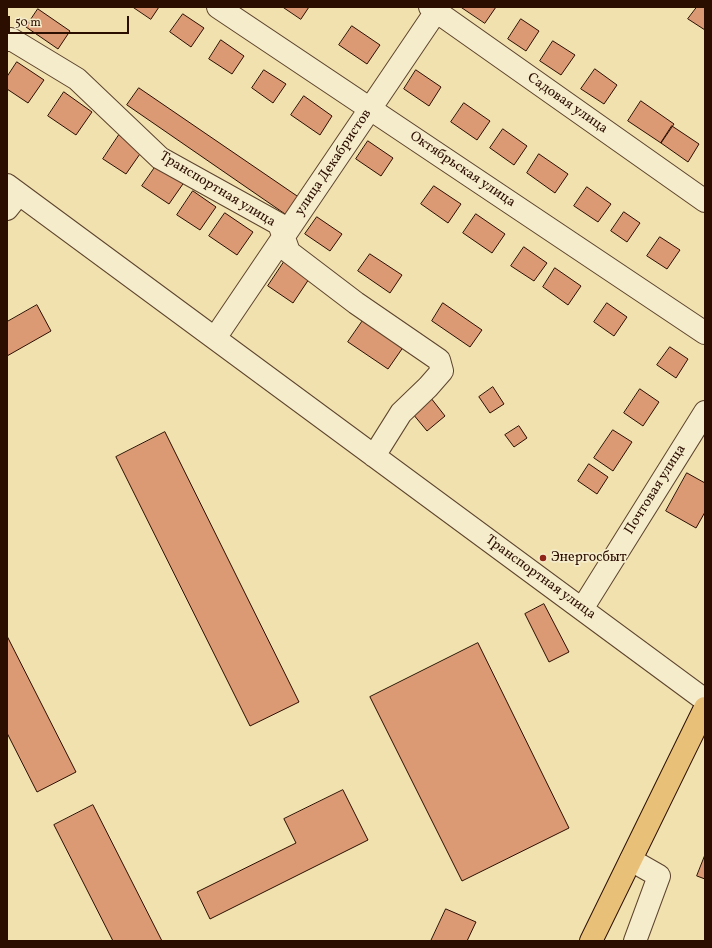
<!DOCTYPE html>
<html>
<head>
<meta charset="utf-8">
<style>
	body { margin:0 }
	#map { position:relative; width:712px; height:948px; overflow:hidden; background:#f0e1af; font-family:Vollkorn,serif }
	canvas { display:block }
	.frame { position:absolute; inset:0; border:8px solid #2c0e01; pointer-events:none }
	.scale { position:absolute; left:8px; top:16px; width:121px; height:18px; box-sizing:border-box; border:2px solid #2c0e01; border-top:0; padding-left:5px; font-size:12px; line-height:14px; white-space:nowrap; color:#2c0e01; -webkit-text-stroke:3px #f5eccb; paint-order:stroke }
</style>
</head>
<body>
<div id="map">
<canvas width="712" height="948"></canvas>
<div class="frame"></div>
<div class="scale">50 m</div>
</div>
<script>
const ctx = document.querySelector('canvas').getContext('2d');
ctx.lineJoin = 'round';
function fillPath(path, color) { ctx.fillStyle = color; ctx.fill(path, 'evenodd'); }
function trace(path, color, width, dash) { ctx.strokeStyle = color; ctx.lineWidth = width; ctx.lineCap = dash ? 'butt' : 'round'; ctx.setLineDash(dash || []); ctx.stroke(path); }
function drawText(font, color, halo, rows, align = 'center') {
  ctx.font = font + ' Vollkorn,serif'; ctx.lineWidth = 3.5; ctx.setLineDash([]); ctx.textBaseline = 'middle'; ctx.strokeStyle = halo; ctx.fillStyle = color; for (const [text, x, y, turn = 0] of rows) {
    ctx.save(); ctx.translate(x, y); ctx.rotate((+turn || 0) * Math.PI / 180); ctx.textAlign = isNaN(turn) ? turn : align; if (halo) ctx.strokeText(text, 0, 0); ctx.fillText(text, 0, 0); ctx.restore();
  }
}
const building = new Path2D(`
	M133,7H159L151,19Z
	M283,7H309L301,19Z
	M461,7H496L485,23Z
	M697,7H705V30L688,19Z
	M38,9L70,31L58,49L26,27Z
	M183,14L204,28L191,47L170,32Z
	M521,19L539,31L526,51L508,39Z
	M352,26L380,45L367,64L339,45Z
	M221,40L244,56L232,74L209,59Z
	M553,41L575,55L561,75L540,61Z
	M17,62L44,80L28,103L7,89V77Z
	M595,69L617,85L604,104L581,89Z
	M264,70L286,84L273,103L252,88Z
	M416,70L441,87L429,106L404,89Z
	M139,88L300,198L288,216L127,105Z
	M64,92L92,112L76,135L48,116Z
	M304,96L332,116L320,135L291,115Z
	M641,101L674,124L661,143L628,121Z
	M464,103L490,121L477,140L451,122Z
	M672,126L699,144L688,162L661,143Z
	M503,129L527,146L514,165L490,148Z
	M119,135L142,151L126,174L103,159Z
	M368,141L393,158L381,176L356,159Z
	M539,154L568,174L555,193L527,173Z
	M158,163L185,181L169,204L142,186Z
	M434,186L461,204L448,223L421,204Z
	M587,187L611,204L598,222L574,206Z
	M193,191L216,207L200,230L177,215Z
	M624,212L640,223L627,242L611,231Z
	M225,213L253,232L237,255L209,236Z
	M476,214L505,234L492,253L463,233Z
	M317,217L342,234L330,251L305,234Z
	M660,237L680,250L667,269L647,256Z
	M524,247L547,263L534,281L511,266Z
	M370,254L402,275L390,293L358,271Z
	M284,262L309,279L293,303L268,286Z
	M555,268L581,286L568,305L543,287Z
	M443,303L482,330L470,347L432,321Z
	M607,303L627,317L614,336L594,322Z
	M37,305L51,331L7,356V322Z
	M364,319L404,346L388,369L348,342Z
	M670,347L688,359L676,378L657,365Z
	M493,387L504,404L490,413L479,397Z
	M640,389L659,402L643,426L624,413Z
	M427,393L445,416L427,431L408,408Z
	M519,426L527,438L514,447L505,435Z
	M613,430L632,442L613,471L594,458Z
	M165,432L299,702L250,726L116,457Z
	M589,464L608,477L597,494L578,481Z
	M687,473L705,483V512L696,528L666,511Z
	M544,604L569,652L549,662L525,614Z
	M7,636L76,772L37,792L7,733Z
	M478,643L569,828L462,881L370,697Z
	M343,790L368,840L210,919L197,892L296,843L284,819Z
	M93,805L162,941H113L54,825Z
	M705,855V879L697,876Z
	M446,909L476,922L467,941H431Z`);
fillPath(building, '#db9974');
trace(building, '#2c0e01', 1);
const minor = new Path2D(`
	M218,7L705,333
	M430,7L705,201
	M7,40L11,39L77,79L160,158L279,224L289,252L356,303L439,360L442,371L428,387L401,413L374,456
	M7,185L705,700
	M7,209L19,194
	M215,338L439,7
	M582,609L705,412
	M631,860L659,876L635,941`);
const major = new Path2D(`
	M591,941L705,708`);
trace(minor, '#5d432c', 24);
trace(major, '#2c0e01', 24);
trace(minor, '#f5eccb', 22);
trace(major, '#e8c078', 22);
for (const [x, y, r, color] of [
	[543,558,4,"#8f2418"]
]) { const dot = new Path2D(); dot.arc(x, y, r, 0, 2 * Math.PI); ctx.fillStyle = color; ctx.fill(dot); trace(dot, '#f5eccb', 1.5); }
drawText('14px', '#2c0e01', '#f5eccb', [
	["Садовая улица",567,104,35],
	["улица Декабристов",334,163,-56],
	["Октябрьская улица",462,170,34],
	["Транспортная улица",217,190,31],
	["Почтовая улица",656,490,-58],
	["Транспортная улица",540,578,36]
]);
drawText('14px', '#2c0e01', '#f5eccb', [
	["Энергосбыт",551,558]
], 'left');
</script>
</body>
</html>
